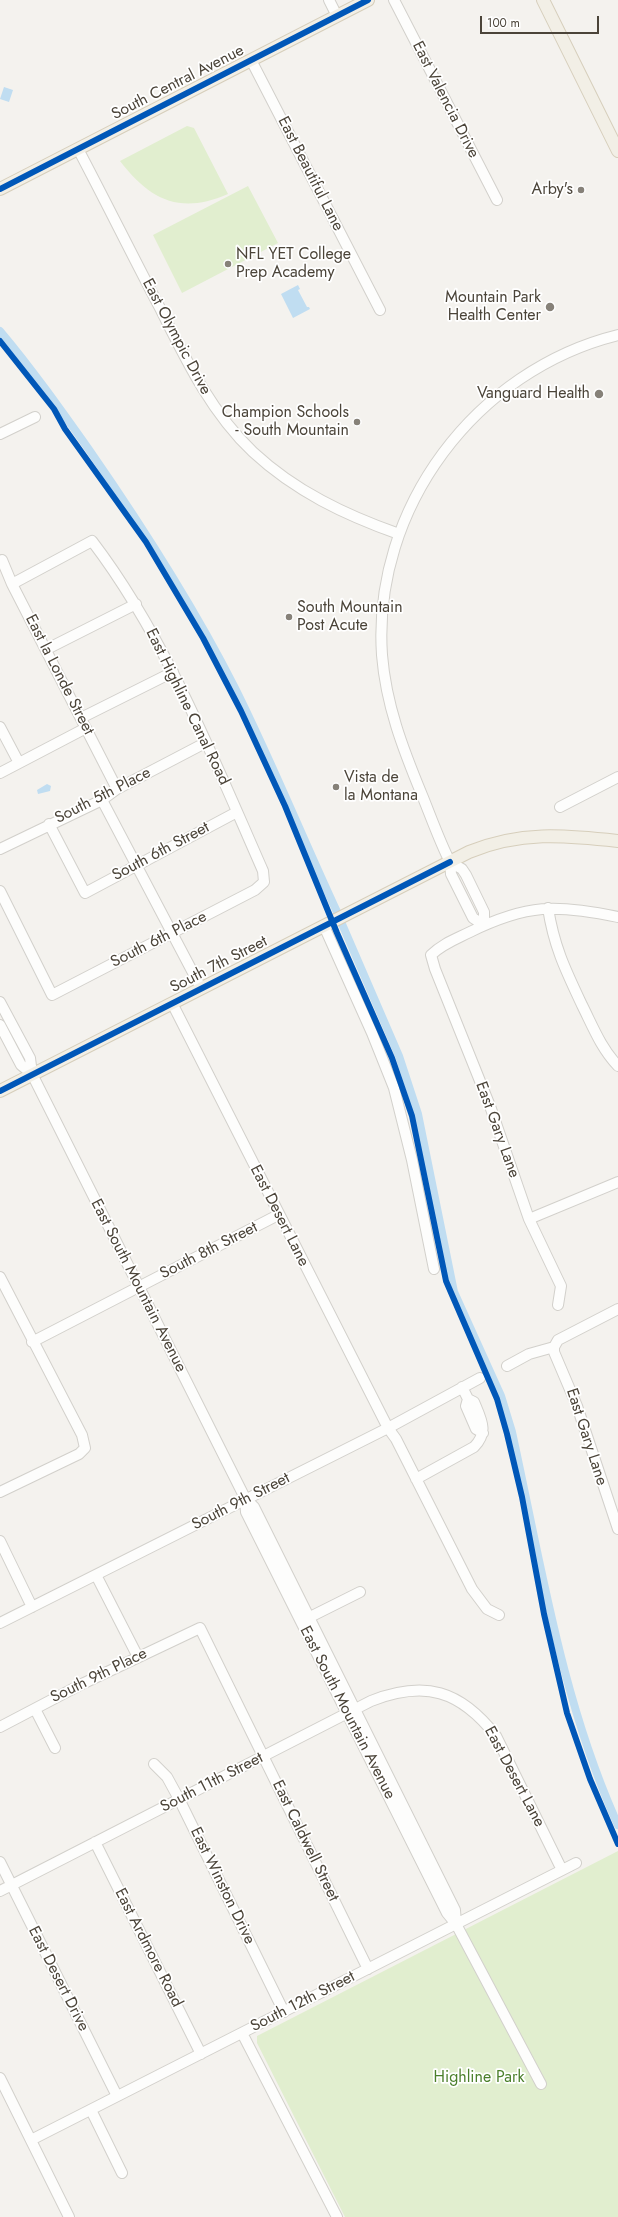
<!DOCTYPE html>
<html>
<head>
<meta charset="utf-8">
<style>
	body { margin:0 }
	#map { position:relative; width:618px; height:2217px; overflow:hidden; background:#f4f2ee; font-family:Jost,sans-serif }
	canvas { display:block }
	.scale { position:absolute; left:480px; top:16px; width:119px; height:18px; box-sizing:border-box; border:2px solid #4b4439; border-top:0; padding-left:5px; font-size:12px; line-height:14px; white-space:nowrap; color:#4b4439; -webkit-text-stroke:3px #fff; paint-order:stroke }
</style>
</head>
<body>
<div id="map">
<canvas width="618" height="2217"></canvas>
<div class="scale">100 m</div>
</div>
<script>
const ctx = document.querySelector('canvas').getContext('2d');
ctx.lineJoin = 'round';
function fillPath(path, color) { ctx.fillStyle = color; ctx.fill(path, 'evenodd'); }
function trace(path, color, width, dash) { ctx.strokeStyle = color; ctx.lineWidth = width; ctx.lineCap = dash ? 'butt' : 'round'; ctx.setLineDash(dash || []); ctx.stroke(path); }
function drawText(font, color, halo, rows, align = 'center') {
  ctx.font = font + ' Jost,sans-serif'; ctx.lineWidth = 3.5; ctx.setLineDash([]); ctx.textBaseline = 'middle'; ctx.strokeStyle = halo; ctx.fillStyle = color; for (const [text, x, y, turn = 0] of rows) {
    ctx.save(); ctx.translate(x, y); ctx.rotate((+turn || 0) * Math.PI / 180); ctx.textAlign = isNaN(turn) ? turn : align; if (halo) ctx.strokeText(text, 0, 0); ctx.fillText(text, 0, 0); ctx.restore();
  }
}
fillPath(new Path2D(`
	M187,126L194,128L228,194C180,215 150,200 120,161Z
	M248,186L278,243L182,293L153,235Z
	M618,1851V2217H345L257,2043V2036Z`), '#e1eecf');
fillPath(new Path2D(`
	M4,87L13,90L9,102L0,99Z
	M298,285L300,289L298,290L307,307H309L310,309L293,318L281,294Z
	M47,784L51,786L50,791L38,794L37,790Z`), '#c0ddf1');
trace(new Path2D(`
	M0,331C32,369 61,410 90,451C142,526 194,607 235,688C272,762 303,839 338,914
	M342,924L399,1056L418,1114L454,1292L501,1396L512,1432C541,1564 562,1702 618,1825`), '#c0ddf1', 8);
const minor = new Path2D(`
	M329,0L337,16
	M394,0L497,200
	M251,60L380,310
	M78,149C106,202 133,257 161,310C186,360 211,412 253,452C295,491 345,515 399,534
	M0,434L35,417
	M0,561L2,560L12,584L117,789
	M47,649L136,604
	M81,718L173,672
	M0,727L19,763
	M0,773L86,728
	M102,800L201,988
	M560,807L618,777
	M49,824L85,893L237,812
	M0,849L102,800L117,789L205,743
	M450,862L462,869L466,875L484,912V925
	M0,891L52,995L255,890L264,882L263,871C214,760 166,638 92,541L12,584
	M548,908C554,947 566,971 582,1005C593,1027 601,1048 618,1066
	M484,925L473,918L451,874L450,862C439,840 431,817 422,795C403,749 386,705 382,655C372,508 476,370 618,335
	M324,926L372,1033L394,1088L412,1160L434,1269
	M0,1002L30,1058L32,1074L245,1498L254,1507L455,1910L456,1924
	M172,1003L388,1428L396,1439L472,1589L487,1609L499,1615
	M0,1025L21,1065L32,1074
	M529,1219L618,1182
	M0,1277L82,1435L85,1448L79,1454L0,1492
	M558,1305L561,1286L529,1219L490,1106L435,969L431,955C442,944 456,939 470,932C527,904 556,904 618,917
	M32,1342L278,1215
	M554,1347V1352L577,1406L618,1529
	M507,1366L529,1354L554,1347L558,1340L618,1309
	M468,1399L466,1406L476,1429L483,1433
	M416,1479L474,1447C489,1432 481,1419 474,1402L468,1399L462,1387
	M245,1498L246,1512L447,1913L456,1924L541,2084
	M0,1541L32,1607
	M96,1575L138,1657
	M304,1620L360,1592
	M0,1623L388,1428L480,1378
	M35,1709L55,1748
	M0,1727L82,1684L200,1628L368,1969
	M154,1764L167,1777L179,1799L284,2012
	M95,1842L201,2054
	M0,1862L117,2096
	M0,1891L371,1701C425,1680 460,1690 496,1736L562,1870
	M242,2033L337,2217
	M0,2078L69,2217
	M91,2110L122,2173
	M31,2140L576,1863`);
const major = new Path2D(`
	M543,0L618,151
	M0,189L368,0
	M0,1091L469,852C520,831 564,835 618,841`);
trace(minor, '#d2d0cb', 12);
trace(major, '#d6cebb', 14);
trace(minor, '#fdfdfc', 10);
trace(major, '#f2efe6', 12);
trace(new Path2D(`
	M0,189L368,0
	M0,341L54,409L65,429L146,542L203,638L241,711L285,806L337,933L392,1058L412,1116L446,1281L497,1399L507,1434L522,1497L544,1614L567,1713L590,1779L618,1844
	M0,1091L450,862`), '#0057b8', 6);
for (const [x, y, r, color] of [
	[581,190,4,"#868178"],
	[228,264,4,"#868178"],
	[550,307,5,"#868178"],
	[599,394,5,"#868178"],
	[357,422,4,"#868178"],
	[289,617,4,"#868178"],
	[336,787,4,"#868178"]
]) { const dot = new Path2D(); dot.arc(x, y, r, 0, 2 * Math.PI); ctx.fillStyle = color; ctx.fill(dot); trace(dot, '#fff', 1.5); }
drawText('16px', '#4b4439', '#fff', [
	["South Central Avenue",178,83,-27],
	["East Valencia Drive",445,100,63],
	["East Beautiful Lane",310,174,63],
	["East Olympic Drive",176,337,62],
	["East la Londe Street",59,675,63],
	["East Highline Canal Road",187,707,64],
	["South 5th Place",103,796,-27],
	["South 6th Street",161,852,-28],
	["South 6th Place",159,940,-27],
	["South 7th Street",219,965,-27],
	["East Gary Lane",497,1130,70],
	["East Desert Lane",279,1216,63],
	["South 8th Street",209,1251,-27],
	["East South Mountain Avenue",138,1286,63],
	["East Gary Lane",586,1437,72],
	["South 9th Street",241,1502,-27],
	["South 9th Place",99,1676,-26],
	["East South Mountain Avenue",347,1713,63],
	["East Desert Lane",514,1777,62],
	["South 11th Street",212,1783,-27],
	["East Caldwell Street",305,1841,64],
	["East Winston Drive",222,1886,64],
	["East Ardmore Road",148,1948,63],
	["East Desert Drive",58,1979,63],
	["South 12th Street",303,2002,-27]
]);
drawText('16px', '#4b4439', '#fff', [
	["Arby's",573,190],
	["NFL YET College",236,255,"left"],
	["Prep Academy",236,273,"left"],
	["Mountain Park",541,298],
	["Health Center",541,316],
	["Vanguard Health",590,394],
	["Champion Schools",349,413],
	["- South Mountain",349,431],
	["South Mountain",297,608,"left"],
	["Post Acute",297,626,"left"],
	["Vista de",344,778,"left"],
	["la Montana",344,796,"left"]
], 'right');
drawText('16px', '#4a7f2a', '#fff', [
	["Highline Park",479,2078]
]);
</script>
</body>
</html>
